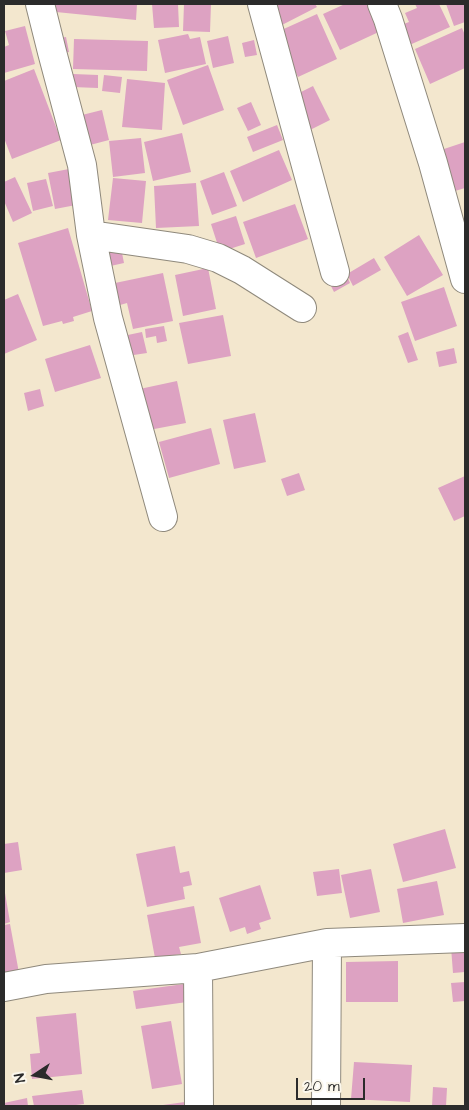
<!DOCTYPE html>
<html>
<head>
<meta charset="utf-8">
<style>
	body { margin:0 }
	#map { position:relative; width:469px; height:1110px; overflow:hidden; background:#f3e7ce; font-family:"Architects Daughter",sans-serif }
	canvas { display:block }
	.frame { position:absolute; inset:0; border:5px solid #2b2b2b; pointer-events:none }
	.north { position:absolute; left:10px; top:1050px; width:50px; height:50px; -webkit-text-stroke:4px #fbf7ec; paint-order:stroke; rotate:259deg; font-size:14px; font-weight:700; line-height:20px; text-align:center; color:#2b2b2b }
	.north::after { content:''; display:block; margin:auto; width:18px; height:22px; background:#2b2b2b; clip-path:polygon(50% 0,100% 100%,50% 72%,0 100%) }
	.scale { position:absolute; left:296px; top:1078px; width:69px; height:22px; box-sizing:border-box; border:2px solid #2b2b2b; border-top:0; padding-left:6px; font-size:15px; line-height:18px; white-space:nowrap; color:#2b2b2b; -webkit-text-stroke:4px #fbf7ec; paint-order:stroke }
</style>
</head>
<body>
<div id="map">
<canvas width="469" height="1110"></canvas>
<div class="frame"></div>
<div class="north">N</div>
<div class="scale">20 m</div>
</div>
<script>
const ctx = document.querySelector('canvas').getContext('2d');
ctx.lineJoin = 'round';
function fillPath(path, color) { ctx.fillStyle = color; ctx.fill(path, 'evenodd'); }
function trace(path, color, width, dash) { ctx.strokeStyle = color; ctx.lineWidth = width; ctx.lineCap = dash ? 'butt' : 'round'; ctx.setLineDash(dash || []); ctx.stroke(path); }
fillPath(new Path2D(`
	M47,4H137L136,20L46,11Z
	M152,4H178L179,27L154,28Z
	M184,4H211L210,32L183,31Z
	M268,4H315L317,7L280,26Z
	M345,4H371L383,30L340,50L323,14Z
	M415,4H439L450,27L405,47L396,27L409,22L405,13L417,8Z
	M446,4H465V22L454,26Z
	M317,14L337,59L298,77L277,32Z
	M25,26L35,64L4,73V47L9,45L5,31Z
	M462,28L465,35V68L430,84L415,49Z
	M188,34L190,39L200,37L206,64L165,73L158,40Z
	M228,36L234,63L213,68L207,41Z
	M66,37L69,52L56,54L54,39Z
	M74,39L148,41L147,71L73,69Z
	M254,40L257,55L245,57L242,43Z
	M208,65L224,110L183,125L167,80Z
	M34,69L61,140L12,159L4,138V81Z
	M73,74L98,75V88L72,87Z
	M104,75L122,77L120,93L102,91Z
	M127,79L165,83L162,130L122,127Z
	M313,86L330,120L308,131L291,97Z
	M251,102L261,125L248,131L237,108Z
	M102,110L109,140L90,145L82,115Z
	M277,125L283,140L253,152L247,137Z
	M182,133L191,172L153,181L144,142Z
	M141,138L145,173L113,177L109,141Z
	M465,142V188L455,191L441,150Z
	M279,150L292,180L243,202L230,171Z
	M69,169L76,205L55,209L48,173Z
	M224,172L237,206L212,215L200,181Z
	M15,177L32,213L13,222L4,201V182Z
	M113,178L146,181L142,223L108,220Z
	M46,179L53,206L33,211L27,183Z
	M196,183L199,226L156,228L154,186Z
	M295,204L308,239L256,258L243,222Z
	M236,216L245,244L220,252L211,224Z
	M68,228L92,311L73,317L74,321L63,324L62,321L43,326L18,243Z
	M419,235L443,275L407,296L384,257Z
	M121,248L124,263L106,267L102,252Z
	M374,258L381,270L353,286L347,274Z
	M208,268L216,309L183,316L175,275Z
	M163,273L173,321L133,329L127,303L120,305L115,283Z
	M346,274L350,283L334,292L329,282Z
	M444,287L457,326L415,341L401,302Z
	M18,294L37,340L4,354V300Z
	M223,315L231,356L188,364L179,323Z
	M164,326L167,341L157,343L156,336L146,338L145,329Z
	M142,332L147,353L127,356L123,336Z
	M408,332L418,360L408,363L398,336Z
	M90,345L101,378L55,392L45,359Z
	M454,348L457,363L439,367L436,352Z
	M177,381L186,423L149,430L135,390Z
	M40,389L44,406L28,411L24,393Z
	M255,413L266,462L234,469L223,420Z
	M211,428L220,464L169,478L159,442Z
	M299,473L305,490L287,496L281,479Z
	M465,476V516L454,521L438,488Z
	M445,829L456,868L403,882L393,844Z
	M18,842L22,870L4,873V844Z
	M175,846L180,873L189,871L192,885L183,887L185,899L147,907L136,854Z
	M339,869L342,893L317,896L313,872Z
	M371,869L380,912L350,918L341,875Z
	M437,881L444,915L403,923L397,889Z
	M260,885L271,919L259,923L261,929L247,934L245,927L230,932L219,898Z
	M4,893H5L10,922L4,924Z
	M194,906L201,943L179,947L181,954L155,958L147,915Z
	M10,924L19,973L4,976V925Z
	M465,946V972L453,973L451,947Z
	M398,961V1002H346V962Z
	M465,982V1001L453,1002L451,983Z
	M184,984L187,1002L136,1009L133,991Z
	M76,1013L82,1074L32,1079L30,1054L40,1053L36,1017Z
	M171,1021L182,1084L152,1089L141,1026Z
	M354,1062L412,1065L410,1102L351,1099Z
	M433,1087L447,1088L446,1106H432Z
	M82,1090L84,1104L68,1106H34L32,1096Z
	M27,1098L28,1106H4V1103Z
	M185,1102V1106H163V1105Z`), '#dda2c2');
const minor = new Path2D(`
	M40,4L52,52L82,165L91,235L108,318L163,517
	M262,4L335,272
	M382,4L388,19L433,163L465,279
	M91,235L188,249L218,258L242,270L302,308
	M198,968L199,1106
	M4,987L46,979L198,968L327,943L465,938
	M326,1106L327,943`);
trace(minor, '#8f897c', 30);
trace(minor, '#fff', 28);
</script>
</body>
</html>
